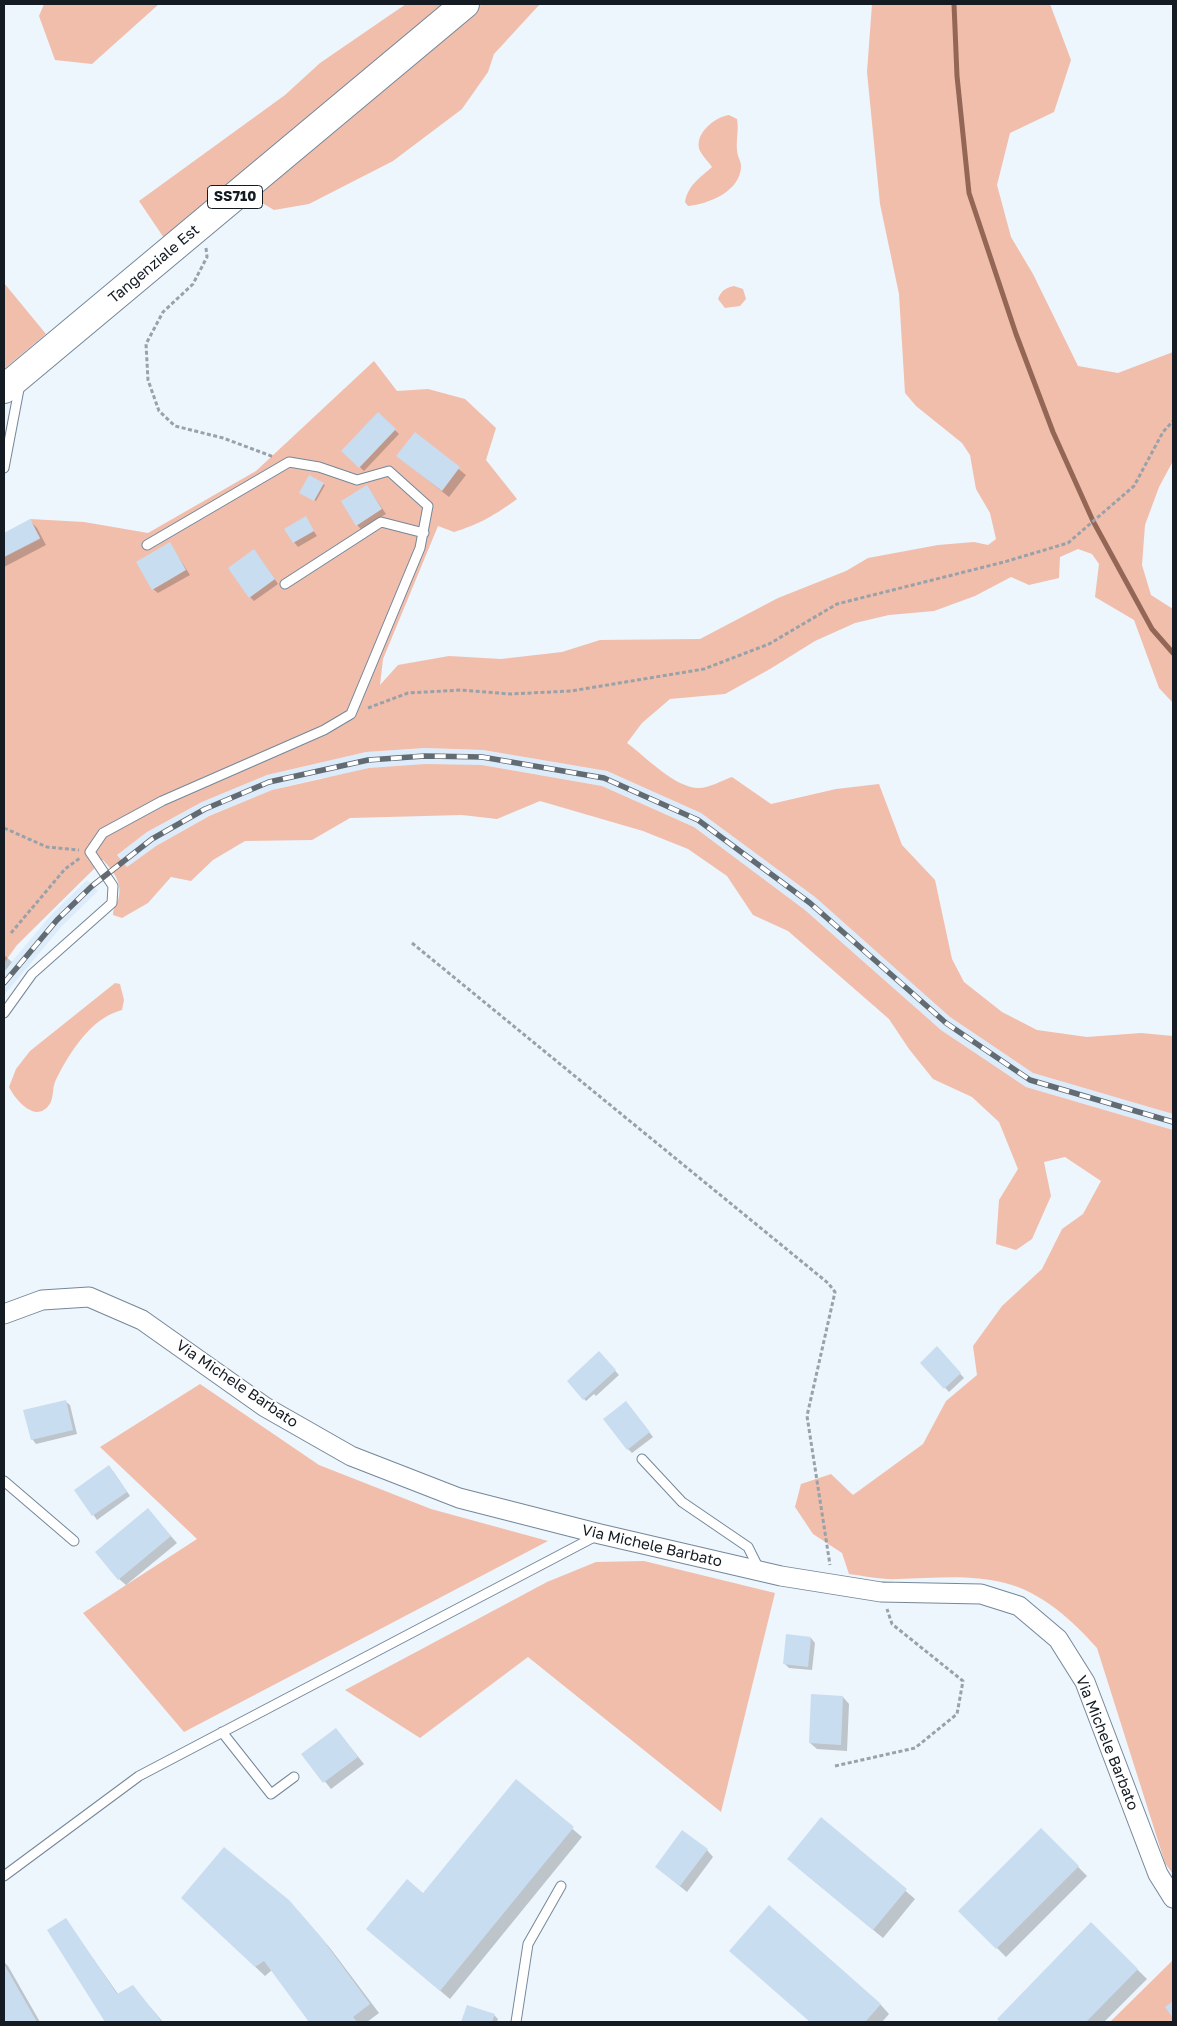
<!DOCTYPE html>
<html>
<head>
<meta charset="utf-8">
<style>
	body { margin:0 }
	#map { position:relative; width:1177px; height:2026px; overflow:hidden; background:#edf5fd; font-family:"Golos Text",sans-serif }
	canvas { display:block }
	.frame { position:absolute; inset:0; border:5px solid #141b22; pointer-events:none }
</style>
</head>
<body>
<div id="map">
<canvas width="1177" height="2026"></canvas>
<div class="frame"></div>
</div>
<script>
const ctx = document.querySelector('canvas').getContext('2d');
ctx.lineJoin = 'round';
function fillPath(path, color) { ctx.fillStyle = color; ctx.fill(path, 'evenodd'); }
function trace(path, color, width, dash) { ctx.strokeStyle = color; ctx.lineWidth = width; ctx.lineCap = dash ? 'butt' : 'round'; ctx.setLineDash(dash || []); ctx.stroke(path); }
function drawText(font, color, halo, rows, align = 'center') {
  ctx.font = font + ' "Golos Text",sans-serif'; ctx.lineWidth = 4; ctx.setLineDash([]); ctx.textBaseline = 'middle'; ctx.strokeStyle = halo; ctx.fillStyle = color; for (const [text, x, y, turn = 0] of rows) {
    ctx.save(); ctx.translate(x, y); ctx.rotate((+turn || 0) * Math.PI / 180); ctx.textAlign = isNaN(turn) ? turn : align; if (halo) ctx.strokeText(text, 0, 0); ctx.fillText(text, 0, 0); ctx.restore();
  }
}
fillPath(new Path2D(`
	M425,748L483,750L607,771L701,813L815,897L950,1017L1033,1073L1173,1114V1130L1026,1087L941,1030L805,910L694,827L602,786L482,765L321,778L272,790L208,816L156,846L126,868L117,855L147,832L202,802L267,775L366,752Z
	M87,880L98,891L62,926L4,995V971L51,915Z`), '#dcecfb');
fillPath(new Path2D(`
	M44,4H159L92,64L55,60L39,16Z
	M406,4H448L233,185L229,183L164,238L139,201L285,95L320,63Z
	M482,4H540L494,54L488,72L462,109L393,161L309,204L274,210L252,197Z
	M872,4H1050L1071,60L1054,112L1010,133L997,185L1011,237L1033,274L1078,366L1118,373L1173,352V461L1159,487L1145,525L1142,565L1151,595L1173,609V703L1159,688L1134,620L1095,597L1099,564L1092,554L1078,549L1060,557L1059,578L1029,585L1011,577L975,596L934,611L889,615L855,623L815,641L770,669L725,694L670,699L642,723L627,743C646,757 675,788 699,788C709,788 723,780 732,777L771,804L836,789L879,784L902,845L935,880L952,959L964,982L1002,1012L1037,1030L1087,1037L1141,1033L1173,1036V1114L1033,1073L950,1017L815,897L701,813L607,771L483,750L425,748L366,752L267,775L202,802L147,832L117,855L127,867L156,846L209,816L272,790L369,768L425,764L482,765L602,786L694,827L805,910L941,1030L1026,1087L1173,1130V1874L1165,1863L1097,1648C1073,1621 1042,1592 1005,1583C970,1574 934,1578 898,1579C882,1580 865,1576 849,1574L842,1553L813,1534L795,1507L801,1484L831,1474L853,1495L923,1444L946,1401L977,1375L973,1346L1002,1306L1042,1269L1062,1229L1083,1214L1101,1181L1065,1157L1044,1162L1051,1196L1032,1239L1016,1250L996,1244L999,1200L1018,1169L999,1122L972,1097L933,1079L909,1049L889,1019L788,931L753,915L727,876L688,849L643,831L540,801L497,819L462,815L350,818L312,840L245,841L213,860L191,881L171,877L148,903L122,918L113,915C113,907 118,903 119,896C122,881 112,870 103,860L17,945L4,963V557L40,539L30,519L84,522L148,533L256,471L374,361L397,391L428,389L465,399L496,428L486,460L517,499C495,515 480,524 454,532L438,526L383,659L380,685L398,665L449,656L501,659L562,652L600,640L700,639L778,598L846,571L868,558L938,545L974,542L988,545L996,539L990,513L976,489L970,455L962,443L916,406L905,393L899,294L880,204L867,72Z
	M729,115L737,119C739,130 736,139 737,150C737,156 741,161 741,166C741,191 709,204 688,206L685,202C688,185 700,178 712,167C709,162 703,157 700,151C693,134 715,117 729,115Z
	M4,283L46,334L4,369Z
	M734,286L743,289L746,299L740,306L725,308L718,299C721,291 725,288 734,286Z
	M115,983L120,984L124,1000L122,1010C116,1012 110,1014 104,1018C84,1030 65,1060 55,1082C52,1089 54,1099 49,1105C35,1124 15,1099 9,1087L16,1069L30,1051Z
	M200,1384L319,1465L431,1509L548,1541L184,1732L83,1613L197,1539L100,1447Z
	M644,1561L775,1593L721,1812L528,1657L420,1738L345,1690L547,1582L596,1562Z
	M1173,1960V2022H1110Z`), '#f1beac');
fillPath(new Path2D(`
	M378,414L399,434L364,471L343,451Z
	M415,434L466,475L449,497L405,462Z
	M323,484L325,485L316,501L303,494Z
	M367,486L386,514L361,529L357,525Z
	M305,518L317,536L298,547L294,542Z
	M30,521L37,528L46,545L4,567V535Z
	M170,544L190,575L158,593L153,589Z
	M258,555L278,584L254,601L250,597Z
	M4,955L12,962L4,972Z
	M937,1348L964,1378L949,1392L922,1363Z
	M599,1353L619,1375L596,1396L594,1394L586,1401L568,1381Z
	M65,1401L70,1405L77,1434L36,1444L32,1439Z
	M630,1407L653,1437L632,1453L628,1449Z
	M113,1471L130,1496L97,1520L76,1490Z
	M148,1510L177,1543L126,1585L119,1579Z
	M811,1638L815,1643L812,1670L789,1668L784,1663Z
	M843,1697L849,1704L847,1751L817,1749L810,1743Z
	M336,1729L364,1764L331,1789L303,1754Z
	M516,1781L582,1837L450,1999L367,1929L423,1894Z
	M822,1819L915,1899L883,1938L798,1868Z
	M1041,1829L1087,1876L1006,1957L960,1911Z
	M707,1850L713,1857L687,1892L656,1867Z
	M192,1907L298,1911L330,1948L379,2013L367,2022H310L272,1970L265,1976Z
	M66,1920L118,1994L133,1987L163,2022H106L49,1930Z
	M1091,1924L1147,1979L1104,2022H1002L998,2019Z
	M730,1951L880,2004L889,2014L882,2022H811Z
	M4,1962L8,1966L40,2022H4Z
	M468,2006L494,2015L498,2019L497,2022H462Z`), '#0003');
trace(new Path2D(`
	M954,4L957,76L969,193L1016,334L1053,432L1093,521L1152,629L1173,653`), '#946656', 5);
fillPath(new Path2D(`
	M378,412L396,429L359,468L341,451Z
	M415,432L460,467L442,491L396,456Z
	M309,475L324,483L314,501L299,493Z
	M367,485L382,509L356,526L341,501Z
	M306,516L314,531L293,543L284,529Z
	M30,519L40,538L4,557V533Z
	M170,542L186,570L152,590L136,562Z
	M254,549L275,579L249,598L228,568Z
	M937,1346L961,1373L944,1389L920,1363Z
	M599,1351L616,1370L583,1400L567,1381Z
	M66,1400L73,1430L31,1440L23,1410Z
	M626,1401L650,1432L627,1450L603,1419Z
	M109,1465L127,1492L92,1516L74,1490Z
	M148,1508L171,1536L118,1580L95,1552Z
	M786,1634L811,1637L808,1667L783,1664Z
	M811,1694L843,1696L841,1745L809,1743Z
	M336,1728L358,1757L323,1783L301,1754Z
	M516,1779L574,1827L440,1991L366,1929L407,1879L423,1893Z
	M821,1817L907,1889L873,1930L787,1859Z
	M1041,1828L1079,1866L996,1949L958,1911Z
	M682,1830L708,1849L680,1886L655,1867Z
	M224,1847L289,1900L321,1937L370,2004L353,2017L357,2022H309L264,1961L255,1967L181,1898Z
	M769,1905L881,2004L865,2022H810L729,1951Z
	M66,1918L117,1994L133,1985L162,2022H105L47,1930Z
	M1091,1922L1138,1969L1086,2022H1000L997,2019Z
	M4,1964L37,2022H4Z
	M1173,2001V2018L1165,2007Z
	M467,2005L495,2014L492,2022H461Z`), '#c9ddf1');
const lane = new Path2D(`
	M4,468L20,384
	M285,584L381,522L424,533
	M4,1013L32,974L112,903L113,886L90,852L103,833L162,801L324,730L351,714L420,548L428,506L389,471L357,480L319,467L289,462L147,545
	M642,1459L682,1502L748,1547L760,1571
	M4,1481L74,1541
	M222,1732L271,1794L294,1777
	M4,1876L139,1776L596,1536
	M516,2022L528,1944L561,1886`);
const street = new Path2D(`
	M4,1314L42,1300L89,1297L142,1320L265,1407L351,1456L459,1498L600,1534L781,1576L881,1592L981,1594L1019,1606L1058,1639L1085,1682L1158,1874L1173,1898`);
const primary = new Path2D(`
	M4,389L465,4`);
trace(lane, '#758799', 11);
trace(street, '#758799', 21);
trace(primary, '#758799', 30);
trace(new Path2D(`
	M206,248L207,257L193,284L163,312L146,344L148,380L159,411L175,426L223,438L274,457
	M368,708L408,693L461,690L510,694L571,691L704,669L769,644L837,604L1004,562L1068,543L1134,486L1163,432L1173,421
	M4,828L47,847L79,850
	M11,933L65,869L80,858
	M412,943L828,1283L835,1292L807,1416L830,1565
	M835,1766L915,1748L957,1714L963,1681L892,1624L887,1609`), '#99a1a9', 3, [4, 2.5]);
trace(lane, '#fff', 9);
trace(street, '#fff', 19);
trace(primary, '#fff', 28);
const rail = new Path2D(`
	M4,983L57,920L92,886L152,839L205,809L269,782L368,760L425,756L482,757L604,778L698,820L810,903L946,1023L1030,1080L1173,1122`);
trace(rail, '#636b72', 5.5);
trace(rail, '#fff', 4, [11]);
for (const [x, y, w] of [
	[235,197,55]
]) { const box = new Path2D(); box.roundRect(x - w / 2, y - 11.5, w, 23, 4); ctx.fillStyle = '#fff'; ctx.fill(box); trace(box, '#141b22', 1); }
drawText('bold 14px', '#141b22', null, [
	["SS710",235,197]
]);
drawText('15px', '#141b22', '#fff', [
	["Tangenziale Est",154,264,-40],
	["Via Michele Barbato",237,1384,34],
	["Via Michele Barbato",652,1546,13],
	["Via Michele Barbato",1107,1743,68]
]);
</script>
</body>
</html>
